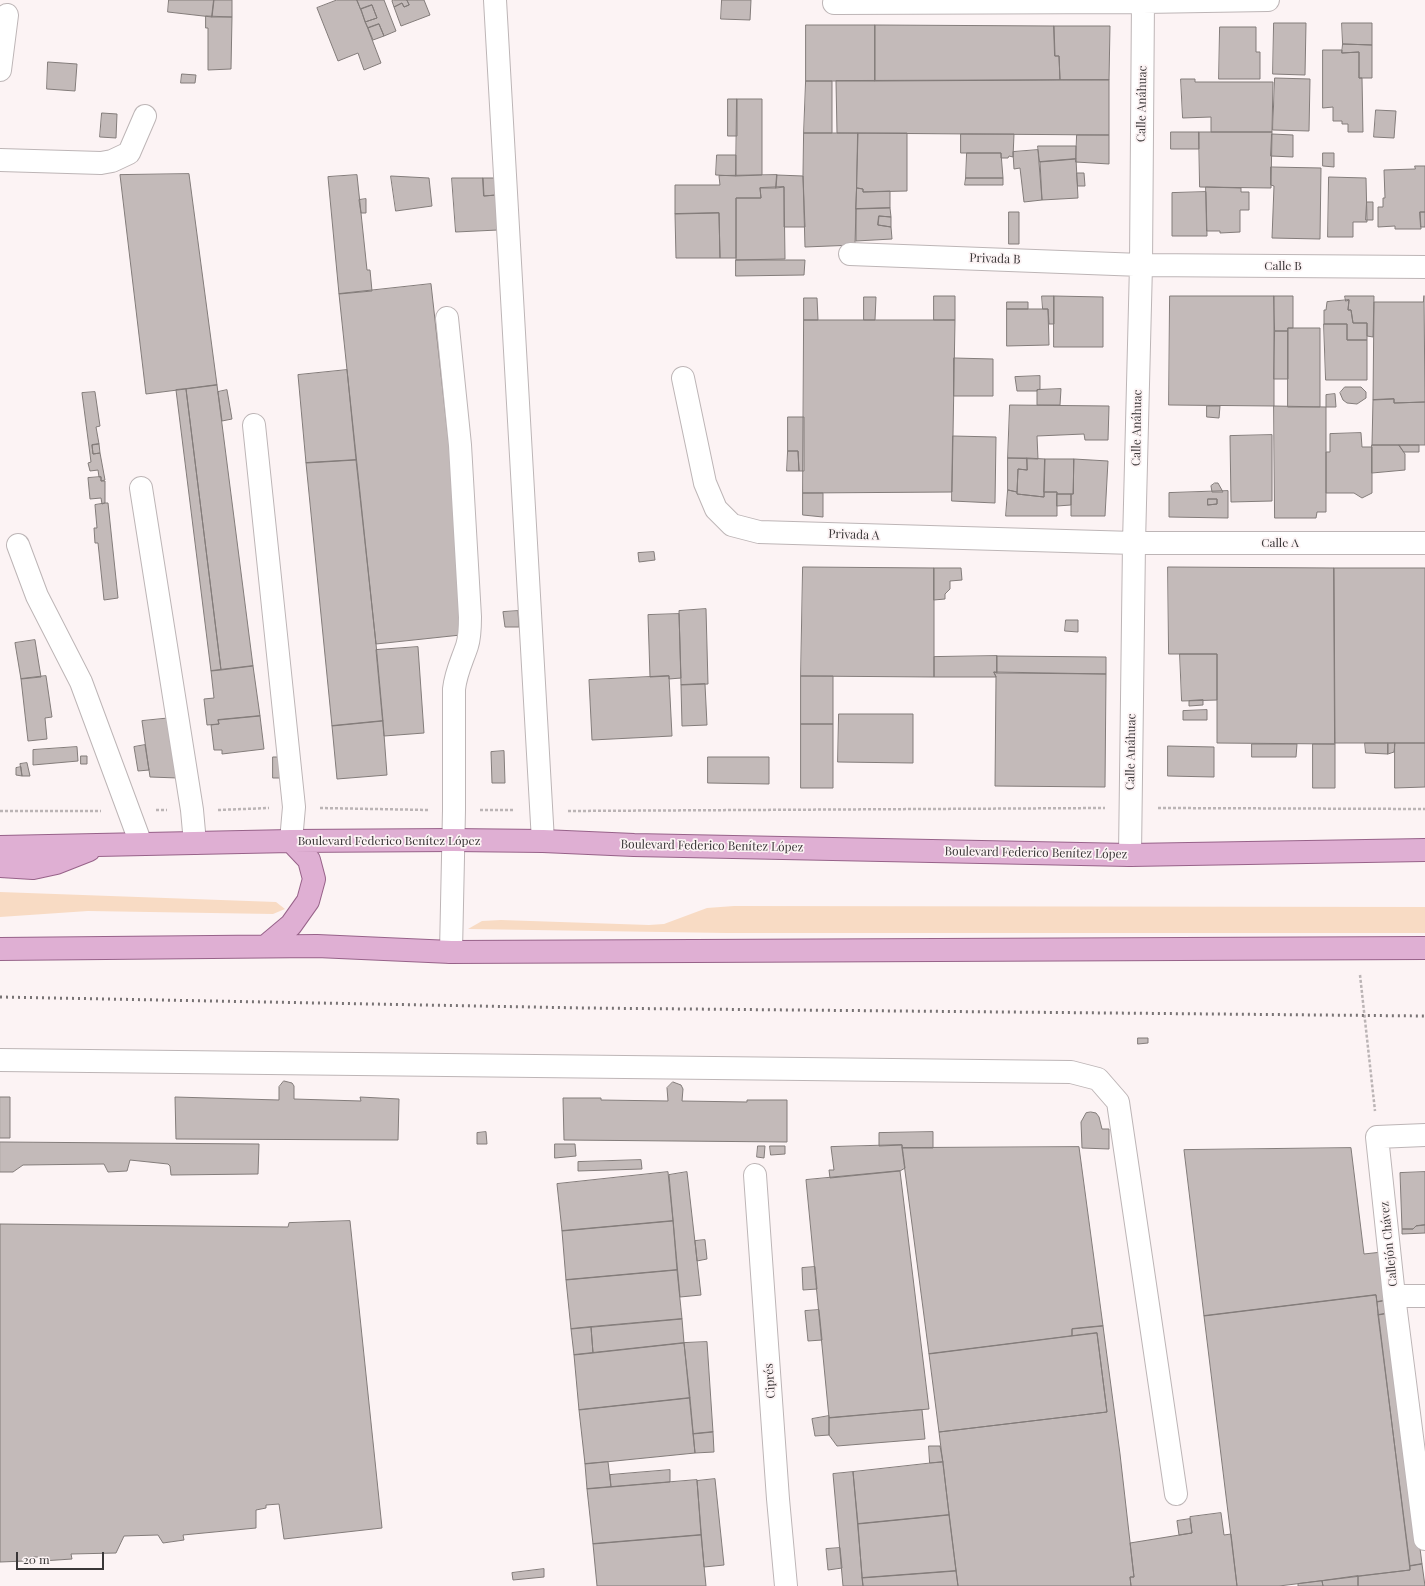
<!DOCTYPE html>
<html>
<head>
<meta charset="utf-8">
<style>
	body { margin:0 }
	#map { position:relative; width:1425px; height:1586px; overflow:hidden; background:#fcf3f4; font-family:"Playfair Display",serif }
	canvas { display:block }
	.scale { position:absolute; left:16px; top:1552px; width:88px; height:18px; box-sizing:border-box; border:2px solid #393637; border-top:0; padding-left:5px; font-size:12px; line-height:14px; white-space:nowrap; color:#393637; -webkit-text-stroke:3px #fcf3f4; paint-order:stroke }
</style>
</head>
<body>
<div id="map">
<canvas width="1425" height="1586"></canvas>
<div class="scale">20 m</div>
</div>
<script>
const ctx = document.querySelector('canvas').getContext('2d');
ctx.lineJoin = 'round';
function fillPath(path, color) { ctx.fillStyle = color; ctx.fill(path, 'evenodd'); }
function trace(path, color, width, dash) { ctx.strokeStyle = color; ctx.lineWidth = width; ctx.lineCap = dash ? 'butt' : 'round'; ctx.setLineDash(dash || []); ctx.stroke(path); }
function drawText(font, color, halo, rows, align = 'center') {
  ctx.font = font + ' "Playfair Display",serif'; ctx.lineWidth = 3.5; ctx.setLineDash([]); ctx.textBaseline = 'middle'; ctx.strokeStyle = halo; ctx.fillStyle = color; for (const [text, x, y, turn = 0] of rows) {
    ctx.save(); ctx.translate(x, y); ctx.rotate((+turn || 0) * Math.PI / 180); ctx.textAlign = isNaN(turn) ? turn : align; if (halo) ctx.strokeText(text, 0, 0); ctx.fillText(text, 0, 0); ctx.restore();
  }
}
fillPath(new Path2D(`
	M0,892L276,902L285,909L273,914L88,911L0,917Z
	M734,906L1425,907V933H727L468,929L482,921L501,920L649,925L664,924L707,908Z`), '#f8dbc4');
const building = new Path2D(`
	M169,0H214L212,17L168,12Z
	M214,0H232V17H212Z
	M337,0H357L381,63L364,70L358,53L338,61L317,8Z
	M357,0H384L396,31L384,36L379,24L368,28L365,22L377,18L372,5L361,9Z
	M394,0H407L409,5L404,7L402,3L394,7L392,1Z
	M407,0H424L430,15L401,26L394,7L402,3L404,7L409,5Z
	M722,0H751L750,20L721,19Z
	M372,5L377,18L365,22L361,9Z
	M206,16L232,17L231,69L208,70V28H206Z
	M1274,23H1306L1305,75L1273,74Z
	M1342,23H1372V45L1343,44Z
	M379,24L384,36L373,40L368,28Z
	M806,25H875V81H806Z
	M875,25L1054,26L1055,56H1059L1060,80L875,81Z
	M1054,26H1110L1109,80H1060L1059,56H1055Z
	M1220,27H1256V52H1260V79H1219Z
	M1343,44L1372,45V78H1359V52L1342,53Z
	M1323,50H1342V53L1359,52V78H1362L1363,132H1348V124H1342V121H1333V107L1323,108Z
	M48,62L77,64L75,91L47,89Z
	M182,74L196,75L195,83H181Z
	M1275,78L1310,79L1309,131L1273,130Z
	M1181,79H1195V82H1273L1272,132H1211V117L1183,118Z
	M1109,80V135L837,133L836,81Z
	M806,81H832V133H804Z
	M728,99H737V136H728Z
	M737,99H762V175L736,176Z
	M1376,110L1396,111L1394,138L1374,137Z
	M102,113L117,114L116,138L100,137Z
	M1171,132H1199V149H1171Z
	M1199,132H1272L1271,188L1200,187Z
	M804,133H858L855,245L805,247L803,176Z
	M858,133H907V191L863,192V189L857,188Z
	M961,134H1014L1013,157L1009,156L1008,158H1001V153H961Z
	M1272,134L1293,135V157L1271,156Z
	M1077,135H1109V164L1076,162Z
	M1038,146H1076V159L1040,162Z
	M1038,150L1042,200L1024,202L1020,168L1014,169L1013,152Z
	M967,153H1001L1003,178H966Z
	M1323,153H1334V167L1323,166Z
	M717,155H736V176L716,175Z
	M1076,159L1078,198L1042,200L1040,162Z
	M1415,166H1425V212H1420L1421,229H1395V226L1378,227V207H1383V198H1385L1384,170L1415,169Z
	M1271,167L1321,168L1320,239L1272,238L1274,186L1271,185Z
	M1077,173H1084L1085,186H1078Z
	M189,174L217,385L146,394L120,175Z
	M357,175L367,270H370L372,291L339,294L328,177Z
	M777,175L803,176L805,227H784V187L776,188Z
	M777,175L776,188H760L761,198H736V258H720L719,213L675,214V185H720L719,176Z
	M391,176L429,178L432,206L396,211Z
	M1329,177L1366,178L1367,222H1353V237H1328Z
	M452,178H483L484,196L496,195L498,230L456,232Z
	M483,178H495L496,195L484,196Z
	M966,178H1003V185H965Z
	M784,187L785,259L736,260V198H761L760,188Z
	M1206,187L1241,188V192H1249V210H1240V232L1220,233V231H1207Z
	M857,188L863,189V192L890,191V208L856,209Z
	M1206,192L1207,236H1172V193Z
	M366,199V213H361L359,200Z
	M1367,202H1373V220H1366Z
	M890,208L891,217L879,216L878,225L891,227L892,239L856,241V209Z
	M1009,212H1019V244H1009Z
	M1420,212H1425V227H1421Z
	M719,213L720,258H676L675,214Z
	M879,216L891,217V227L878,225Z
	M736,260H805L804,275L736,276Z
	M431,284L470,634L376,644L339,294Z
	M934,296H955V320H934Z
	M1042,296H1054V324H1049L1048,309H1043Z
	M1054,296L1103,297V347H1054Z
	M1170,296H1274V406L1169,405Z
	M1274,296H1293V328H1288V331H1275Z
	M1345,296H1374L1373,337L1367,336V323H1353L1351,310H1348L1349,300L1346,301Z
	M1424,296L1425,402L1394,403V399L1373,400L1374,302H1423Z
	M864,297H876L875,320H864Z
	M804,298H817L818,320H804Z
	M1349,300L1348,310H1351L1353,323H1367V340H1347V324H1324V310H1326L1327,302Z
	M1007,302H1028V309H1007Z
	M1007,309H1048L1049,345L1007,346Z
	M804,320H955L952,492L803,493Z
	M1324,324H1347V340H1367V380H1326Z
	M1288,328H1320V407H1288Z
	M1275,331H1288V379H1274Z
	M954,358L993,359V396H954Z
	M347,370L356,460L306,463L298,375Z
	M1040,376V389L1037,390V391H1017L1015,377Z
	M217,385L253,666L221,670L186,389Z
	M1345,387H1361L1366,392V398L1357,404L1347,403L1343,400L1340,393Z
	M186,389L221,670L211,671L176,390Z
	M1061,389L1060,405H1037V390Z
	M227,390L232,419L222,421L218,392Z
	M95,392L100,426L96,427L99,444L92,445L93,454L100,453L105,480L101,481V477H99L98,470L90,471L88,463L91,462L82,393Z
	M1335,394L1336,407H1326V395Z
	M1394,399V403L1425,402V445H1372L1373,400Z
	M1010,405L1109,406L1108,440H1085L1084,434L1037,436L1038,459L1008,458Z
	M1207,406H1220L1219,418L1207,417Z
	M1274,406L1326,407V512H1317L1316,518H1275Z
	M788,417H804V471H799L798,451H788Z
	M1361,433L1362,447H1372V493L1362,498L1354,493H1326V452H1330V434Z
	M1272,435V501L1231,502L1230,436Z
	M953,436L996,437L995,503L952,501Z
	M99,444L100,453L93,454L92,445Z
	M1372,445H1399L1405,454V470L1372,473Z
	M1399,445H1419V452H1404Z
	M788,451H798L799,471H787Z
	M1008,458H1027V470L1018,469L1017,492L1008,490Z
	M1027,458L1045,459L1044,497L1017,494L1018,469L1027,470Z
	M1045,459H1074L1073,494H1057V492H1044Z
	M1074,459L1108,461L1105,516H1071V494H1073Z
	M356,460L376,644L383,721L332,726L306,463Z
	M101,477V481H105V503L102,504L101,498L90,499L88,478Z
	M1215,483H1218L1223,492H1212L1211,486Z
	M1008,490L1017,492V494L1044,497V492H1057V516H1006Z
	M1228,491V518L1169,517V493ZM1208,499H1217V504L1208,505Z
	M803,493H823V517L803,515Z
	M1057,494H1071V505L1057,506Z
	M1208,499H1217V504L1208,505Z
	M105,503H108L118,598L104,600L98,543H95L94,528H97L95,505Z
	M654,552L655,560L639,562L638,553Z
	M803,567L934,568V677L801,676Z
	M1168,567L1334,568L1335,744L1217,743V654H1169Z
	M934,568H961L962,580L950,581V589L945,594V599L934,600Z
	M1334,568H1425V743H1335Z
	M706,609L708,684L681,685L679,611Z
	M518,611L519,627H505L503,612Z
	M679,614L681,678L669,679V676L650,677L648,615Z
	M1066,620H1078V632L1065,631Z
	M35,640L41,677L21,679L15,643Z
	M418,647L424,733L384,736L376,650Z
	M1180,654H1217V700L1182,701Z
	M997,656L1106,657V674L997,673Z
	M997,656V673L994,672L996,677H934V657Z
	M253,666L260,716L218,720L219,724L207,725L204,699L214,698L211,671Z
	M994,672L1106,674L1105,787L995,786L996,677Z
	M46,676L52,717L45,718L47,739L28,741L21,679Z
	M669,676L672,736L592,740L589,680Z
	M801,676H833V724H801Z
	M705,684L707,725L682,726L681,685Z
	M1203,700V705L1189,706V701Z
	M1207,710V720H1183V711Z
	M839,714H913V763L838,762Z
	M260,716L264,749L222,754V750H214L211,725L219,724L218,720Z
	M172,718L178,778L150,777L142,721Z
	M383,721L387,775L337,779L332,726Z
	M801,724H833V788H801Z
	M1365,743H1388V754L1366,753Z
	M1388,743H1395L1394,752L1388,754Z
	M1395,743H1425V787L1395,788Z
	M1252,744H1297L1296,757H1252Z
	M1313,744H1335V788H1313Z
	M145,745L149,770L138,771L134,747Z
	M1168,746L1214,747V777L1168,776Z
	M77,747L78,761L33,765V750Z
	M504,751L505,783H492L491,752Z
	M81,756H87V764H81Z
	M273,757H288V778H273Z
	M708,757H769V784L708,783Z
	M27,763L30,776H22L20,764Z
	M21,767L22,776L16,775V768Z
	M1138,1038H1148V1043L1138,1044Z
	M284,1081L292,1083L294,1086V1099L361,1101L360,1097L399,1099L398,1140L176,1139L175,1097L279,1100V1087Z
	M673,1082L681,1085L683,1089L682,1101L747,1102V1100H787V1142L564,1140L563,1098H601V1100L668,1101L667,1088Z
	M0,1097H10V1138H0Z
	M1091,1112L1096,1113L1099,1117L1102,1129H1109V1149L1082,1148L1081,1122L1086,1113Z
	M486,1132L487,1144H477V1133Z
	M933,1132V1148H902V1145L879,1146V1133Z
	M0,1142L259,1144L258,1174L171,1175L170,1166L168,1164L130,1160L127,1171L108,1172L104,1164L23,1165L13,1172H0Z
	M555,1144H575L576,1156L555,1158Z
	M902,1145L905,1168L900,1171L830,1178L829,1170H834L831,1147Z
	M758,1146H765L764,1158L757,1157Z
	M770,1146H785V1154L771,1155Z
	M1079,1147L1103,1326L1072,1329V1336L929,1354L902,1148Z
	M1351,1148L1364,1254L1382,1252L1388,1300L1377,1302L1376,1295L1204,1316L1184,1150Z
	M641,1160L642,1169L578,1171V1162Z
	M900,1171L929,1409L829,1418L806,1180Z
	M668,1172L673,1221L562,1231L557,1184Z
	M687,1172L701,1295L680,1297L669,1175Z
	M1425,1172V1225L1416,1226L1413,1229H1402L1400,1173Z
	M350,1221L382,1528L284,1539L279,1504L266,1505V1508L256,1510V1528L183,1535L184,1540L163,1543L158,1535L124,1536L116,1553L71,1554L72,1559L42,1561V1557H31L26,1561L0,1562V1224L288,1227L289,1223Z
	M673,1221L677,1270L566,1280L562,1231Z
	M1425,1225V1233L1402,1234V1229H1413L1416,1226Z
	M705,1240L707,1259L697,1261L695,1241Z
	M815,1267L817,1289L803,1290L802,1268Z
	M677,1270L682,1319L571,1329L566,1280Z
	M1376,1295L1410,1570L1279,1586H1237L1204,1316Z
	M1388,1300L1390,1313L1378,1315L1377,1302Z
	M819,1310L822,1340L808,1341L805,1311Z
	M1390,1313L1422,1564L1410,1566L1378,1315Z
	M682,1319L684,1343L593,1353L591,1327Z
	M1103,1326L1120,1454L1134,1577H1130L1131,1586H958L939,1432L1107,1412L1097,1333L1072,1336V1329Z
	M591,1327L593,1353L574,1355L571,1329Z
	M1097,1333L1107,1412L939,1432L929,1354Z
	M707,1342L713,1432L693,1434L684,1343Z
	M684,1343L690,1398L579,1410L574,1355Z
	M690,1398L695,1453L585,1464L579,1410Z
	M922,1410L925,1439L837,1446L829,1435V1418Z
	M829,1416V1435L815,1436L812,1419Z
	M713,1432L714,1452L695,1453L693,1434Z
	M929,1446H940L943,1462L930,1463Z
	M608,1462L611,1487L587,1489L585,1464Z
	M943,1462L949,1515L858,1524L853,1472Z
	M670,1470V1482L611,1487L610,1475Z
	M853,1472L863,1586H843L833,1474Z
	M715,1479L724,1565L704,1567L697,1481Z
	M697,1480L701,1535L593,1544L587,1489Z
	M1221,1513L1224,1535L1231,1534L1237,1586H1131L1130,1577H1134L1130,1543L1192,1533L1190,1517Z
	M949,1515L956,1571L862,1578L858,1524Z
	M1190,1519L1192,1533L1179,1535L1177,1521Z
	M701,1535L706,1586H597L593,1544Z
	M840,1548L842,1568L828,1570L826,1549Z
	M1422,1564L1425,1586H1358V1576L1410,1570V1566Z
	M544,1569V1577L513,1580L512,1573Z
	M956,1571L958,1586H863L862,1578Z
	M1358,1576V1586H1323L1322,1581Z
	M1322,1581L1323,1586H1298V1584Z`);
fillPath(building, '#c3bab9');
trace(building, '#837c7a', 1);
const minor = new Path2D(`
	M495,0L543,841
	M834,3L1143,2L1268,0
	M0,70L7,15
	M0,160L101,163L112,161L129,153L145,116
	M850,254L1141,265L1425,267
	M447,318L460,445L470,617C470,627 470,637 467,646C462,661 456,672 454,689V810L451,952
	M683,378L705,483L716,509L732,525L759,532L1134,543H1425
	M254,425L294,807L291,841
	M141,488L192,810L195,843
	M18,545L37,596L81,682L141,844
	M1130,855L1134,543L1141,265L1143,0
	M0,1060L1071,1072L1098,1079L1118,1102L1176,1494
	M1425,1135L1377,1137L1394,1296L1425,1539
	M755,1175L778,1499L786,1586
	M1394,1296H1425`);
const major = new Path2D(`
	M0,847L291,841L453,840L543,841L634,845L1130,855L1425,850
	M0,866L33,868L56,863L89,850
	M266,946L291,925L308,901L314,879L309,860L291,841
	M0,949L317,946L451,952L1425,948`);
trace(minor, '#bdb5b6', 24);
trace(major, '#976289', 24);
trace(new Path2D(`
	M320,808L429,810
	M1158,808L1425,809
	M156,810H167
	M218,810L269,808
	M480,810H515
	M0,811H101
	M568,811L1105,808
	M1360,975L1375,1111`), '#bbb4b5', 2.5, [3, 2]);
trace(minor, '#fff', 22);
trace(major, '#dfafd3', 22);
trace(new Path2D(`
	M0,997L584,1008L1425,1016`), '#787374', 3, [2, 4]);
drawText('12px', '#393637', '#fcf3f4', [
	["Calle Anáhuac",1142,104,-89],
	["Privada B",995,259,2],
	["Calle B",1283,266],
	["Calle Anáhuac",1137,428,-89],
	["Privada A",854,535,2],
	["Calle A",1280,543],
	["Calle Anáhuac",1131,752,-89],
	["Boulevard Federico Benítez López",389,841],
	["Boulevard Federico Benítez López",712,846,1],
	["Boulevard Federico Benítez López",1036,853,1],
	["Callejón Chávez",1389,1244,-96],
	["Ciprés",770,1381,-94]
]);
</script>
</body>
</html>
